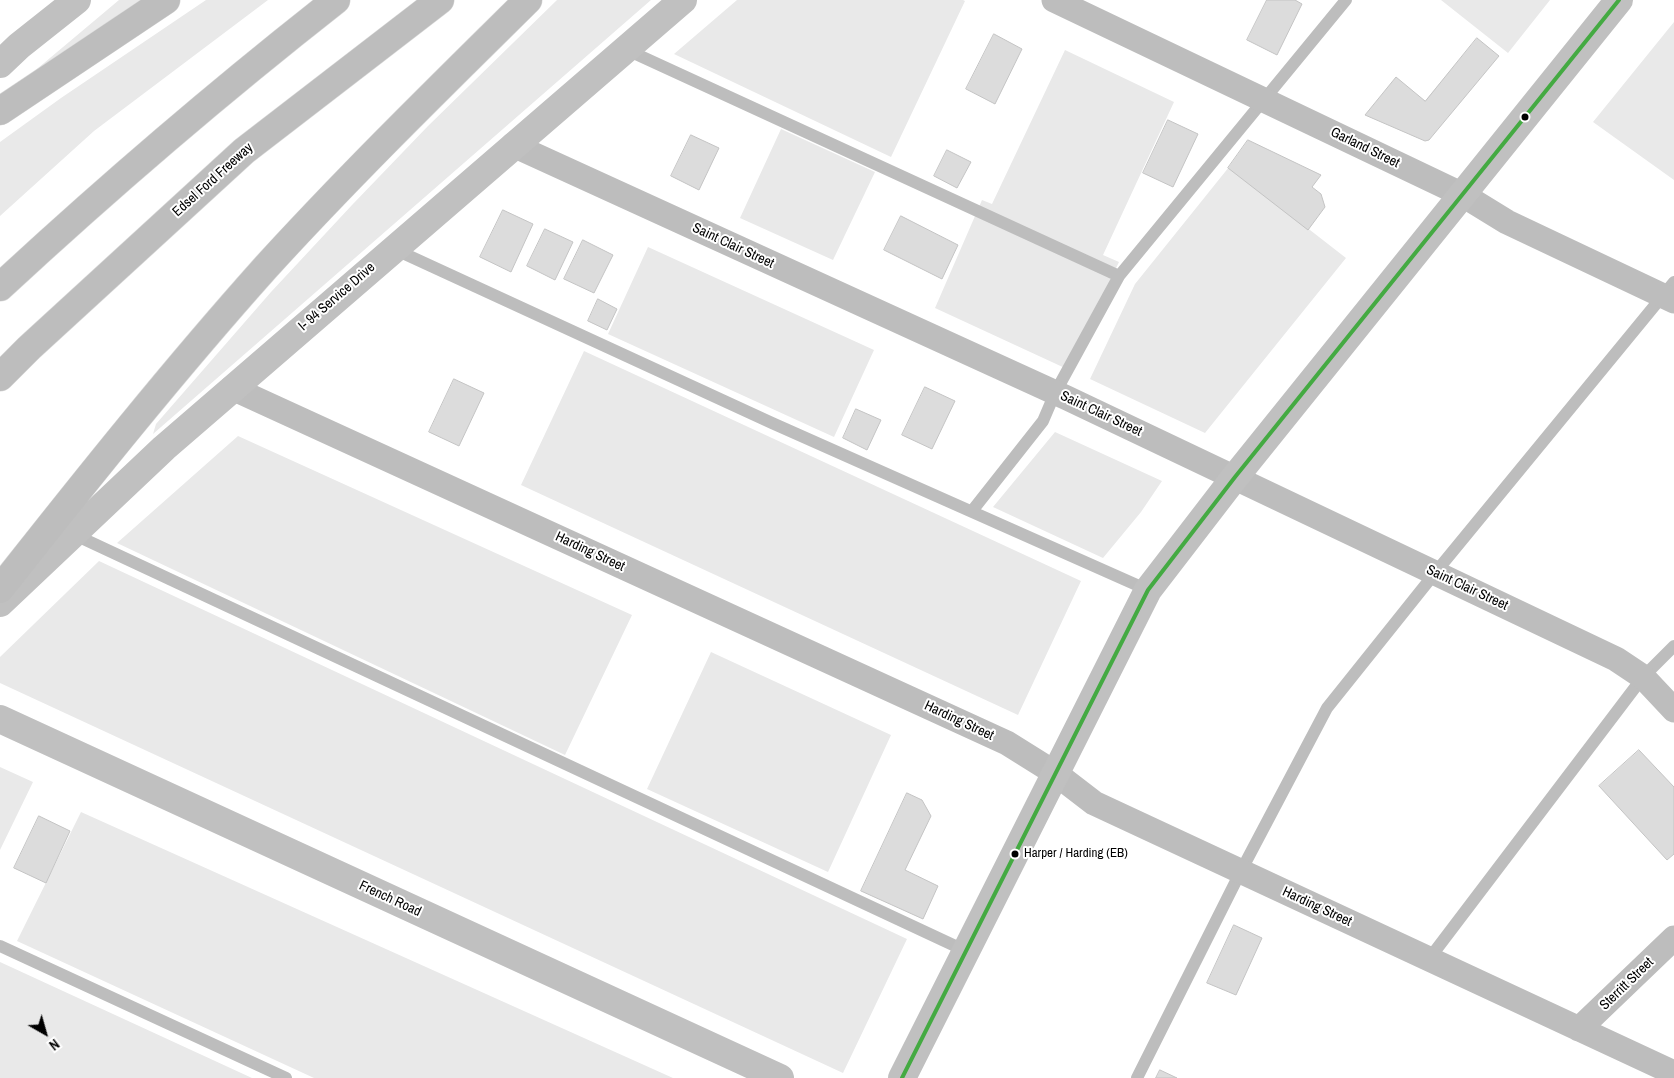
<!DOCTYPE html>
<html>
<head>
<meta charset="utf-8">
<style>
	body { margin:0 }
	#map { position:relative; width:1674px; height:1078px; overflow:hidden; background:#fff; font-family:"Archivo Narrow",sans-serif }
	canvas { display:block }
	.north { position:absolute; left:20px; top:1008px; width:50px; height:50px; -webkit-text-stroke:4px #fff; paint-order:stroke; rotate:142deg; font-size:14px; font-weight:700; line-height:20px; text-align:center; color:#000 }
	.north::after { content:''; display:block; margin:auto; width:18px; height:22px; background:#000; clip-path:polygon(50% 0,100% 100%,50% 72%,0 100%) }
</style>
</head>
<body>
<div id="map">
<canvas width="1674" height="1078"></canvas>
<div class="north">N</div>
</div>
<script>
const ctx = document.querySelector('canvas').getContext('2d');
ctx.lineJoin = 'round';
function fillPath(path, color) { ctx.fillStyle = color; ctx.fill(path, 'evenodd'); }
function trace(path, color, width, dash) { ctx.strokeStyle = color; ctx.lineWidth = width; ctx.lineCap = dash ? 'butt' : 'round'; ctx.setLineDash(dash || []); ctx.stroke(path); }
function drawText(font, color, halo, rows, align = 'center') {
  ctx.font = font + ' "Archivo Narrow",sans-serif'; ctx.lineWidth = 4; ctx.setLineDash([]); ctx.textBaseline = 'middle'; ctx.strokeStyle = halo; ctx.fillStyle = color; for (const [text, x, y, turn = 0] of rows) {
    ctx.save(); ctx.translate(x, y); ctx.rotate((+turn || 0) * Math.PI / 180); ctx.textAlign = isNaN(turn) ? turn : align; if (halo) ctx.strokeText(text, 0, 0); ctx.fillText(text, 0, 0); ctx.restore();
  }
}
fillPath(new Path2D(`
	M119,0H157L0,100Z
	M206,0H268L94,131L0,216V142L61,98Z
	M557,0H651L153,434L156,424L271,292L352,205L428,126Z
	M737,0H963L965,1L891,157L674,54Z
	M1441,0H1550L1508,53Z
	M1674,22V180L1593,122Z
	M1065,50L1174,102L1103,255L1119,262L1067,369L935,308L982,200L992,204Z
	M781,129L875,172L833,260L740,218Z
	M1229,167L1346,258L1205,433L1090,379L1135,284Z
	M648,247L874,350L834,437L608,334Z
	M584,351L1081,581L1018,715L521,485Z
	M1055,432L1162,481L1141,512L1103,558L993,507Z
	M238,436L632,615L565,755L117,543Z
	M99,561L907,939L843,1073L0,683V657Z
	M711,652L891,735L828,872L647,789Z
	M0,767L33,782L0,850Z
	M81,812L673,1078H314L17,941Z
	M0,962L252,1078H0Z`), '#e9e9e9');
const building = new Path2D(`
	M1267,0H1295L1302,4L1277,55L1247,40Z
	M994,34L1022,49L995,104L966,89Z
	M1477,38L1499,56L1429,140L1425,141L1365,115L1396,77L1425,101Z
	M1168,120L1198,134L1173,187L1143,173Z
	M691,135L719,148L699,190L671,176Z
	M1248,140L1321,175L1312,187L1321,194L1325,207L1308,230L1228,168Z
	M947,150L971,162L957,188L934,176Z
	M503,210L533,224L511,272L480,257Z
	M901,216L958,245L942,279L884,250Z
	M545,229L573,242L555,280L527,266Z
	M583,240L613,255L594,293L564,279Z
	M598,299L617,309L607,330L588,321Z
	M454,379L484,393L459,446L429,432Z
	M925,387L955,401L932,449L902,435Z
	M856,409L881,420L867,450L843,438Z
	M1639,750L1674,787V854L1667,860L1599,786Z
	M907,793L922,800L931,816L905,870L938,886L923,919L861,891Z
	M39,816L70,831L46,883L14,868Z
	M1234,925L1262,938L1236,995L1207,983Z
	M1160,1070L1177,1078H1156Z`);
fillPath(building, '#dcdcdc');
trace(building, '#c4c4c4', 1);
const highway = new Path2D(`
	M0,111L166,0
	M0,287C108,187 220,91 336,0
	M0,377L29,348L244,151L440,0
	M0,589C86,480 173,371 266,267C350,175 439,88 528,0`);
trace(highway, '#dbdbdb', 29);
trace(new Path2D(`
	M625,49L1119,276
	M394,249L772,423L1148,590
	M972,511L1043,421L1055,393L1119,276L1346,0
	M73,534L966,951
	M0,946L286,1078
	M1429,959L1643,677L1674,646
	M1137,1078L1241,871L1327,708L1435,573L1674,282`), '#bdbdbd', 12);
trace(new Path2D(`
	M1054,0L1463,195L1507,222L1674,301
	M513,145L1067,398L1616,659L1643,677L1674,710
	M232,388L1007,743L1055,773L1094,803L1674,1073
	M1579,1029L1674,938`), '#bdbdbd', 25);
trace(new Path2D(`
	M0,64L19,46L77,0
	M0,603L164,448L683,0
	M0,719L780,1078
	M902,1078L1148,590L1235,477L1619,0`), '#c0c0c0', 28);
trace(highway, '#bdbdbd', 28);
trace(new Path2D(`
	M902,1078L1148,590L1235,477L1619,0`), '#44aa42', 4);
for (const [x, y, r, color] of [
	[1525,117,4.5,"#000"],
	[1015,854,4.5,"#000"]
]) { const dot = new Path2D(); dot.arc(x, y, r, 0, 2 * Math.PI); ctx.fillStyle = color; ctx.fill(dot); trace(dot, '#fff', 2); }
drawText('13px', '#000', '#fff', [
	["Harper / Harding (EB)",1024,854]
], 'left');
drawText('14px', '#000', '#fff', [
	["Garland Street",1365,148,26],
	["Edsel Ford Freeway",213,180,-42],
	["Saint Clair Street",733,246,25],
	["I- 94 Service Drive",337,297,-41],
	["Saint Clair Street",1101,414,25],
	["Harding Street",590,552,25],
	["Saint Clair Street",1467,588,25],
	["Harding Street",959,721,25],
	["French Road",390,899,25],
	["Harding Street",1317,907,25],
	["Sterritt Street",1627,984,-44]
]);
</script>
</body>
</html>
